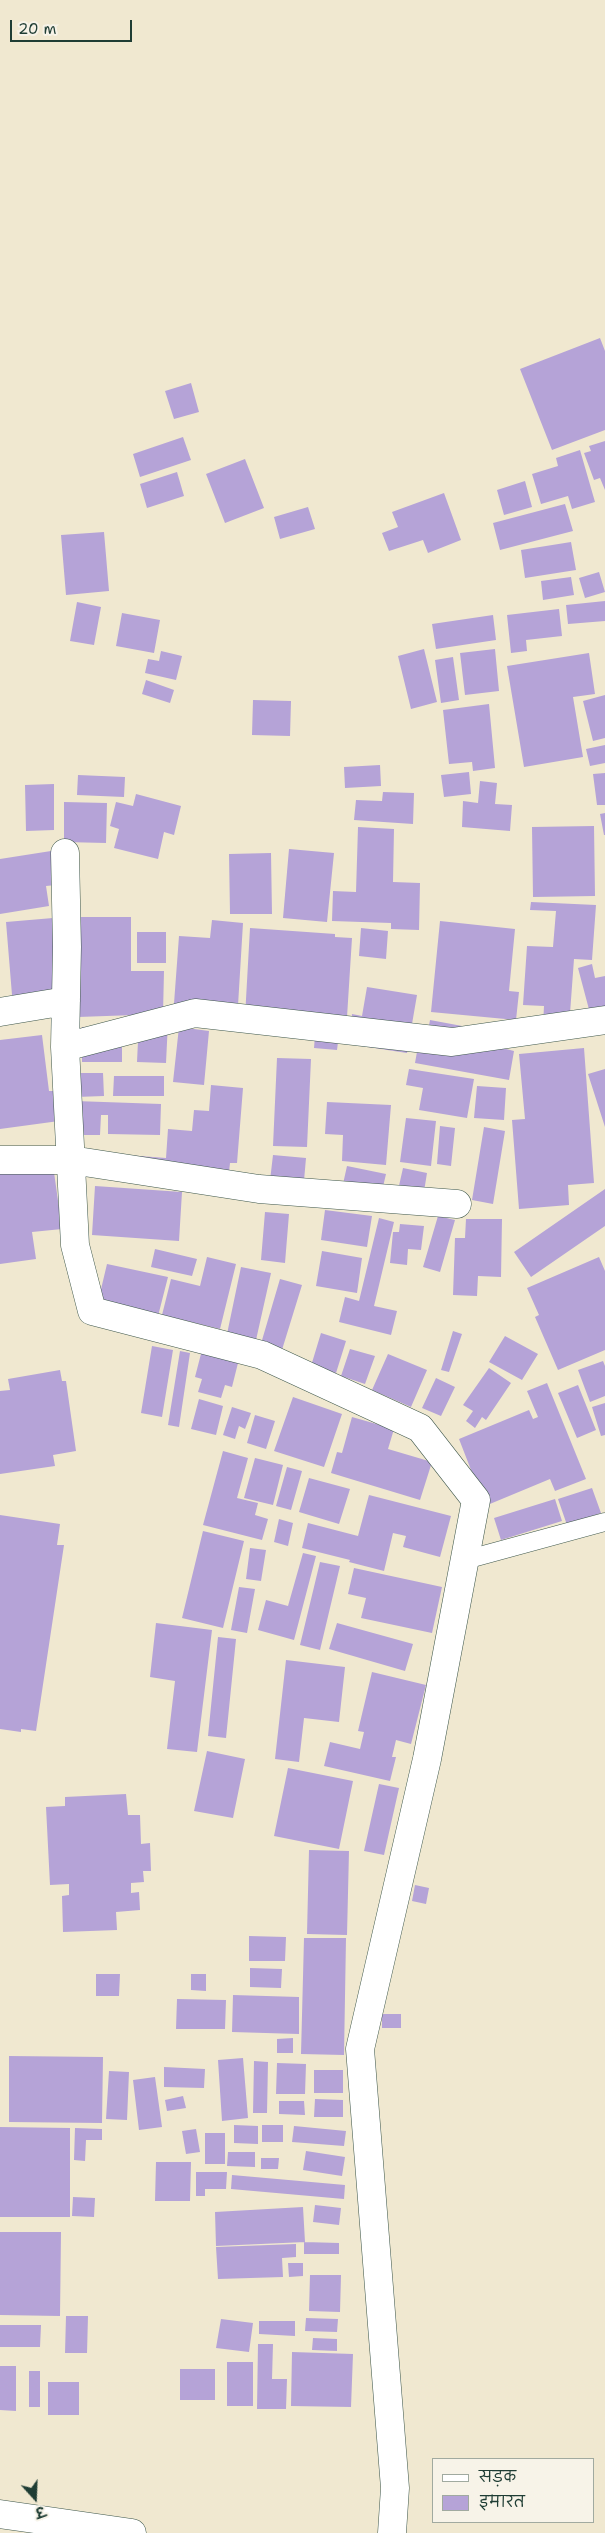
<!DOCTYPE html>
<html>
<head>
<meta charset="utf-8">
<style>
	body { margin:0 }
	#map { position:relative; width:605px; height:2533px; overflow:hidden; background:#f0e8d0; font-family:"Shantell Sans","Playpen Sans Deva",sans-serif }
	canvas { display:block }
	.legend { position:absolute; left:432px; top:2458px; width:162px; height:65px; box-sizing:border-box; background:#f7f3e8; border:1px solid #a1aaa0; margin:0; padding:6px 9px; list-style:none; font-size:15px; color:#1f3d34 }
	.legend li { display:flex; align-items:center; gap:10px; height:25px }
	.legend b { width:25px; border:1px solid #a1aaa0 }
	.north { position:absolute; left:10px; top:2473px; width:50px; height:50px; -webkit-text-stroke:4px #f7f3e8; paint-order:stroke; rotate:160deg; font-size:14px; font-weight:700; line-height:20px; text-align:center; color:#1f3d34 }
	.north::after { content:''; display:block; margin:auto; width:18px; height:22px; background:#1f3d34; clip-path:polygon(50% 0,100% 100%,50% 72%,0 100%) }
	.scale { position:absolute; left:10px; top:20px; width:122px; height:22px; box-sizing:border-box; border:2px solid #1f3d34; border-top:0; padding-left:6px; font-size:15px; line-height:18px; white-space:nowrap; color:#1f3d34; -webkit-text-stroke:4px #f7f3e8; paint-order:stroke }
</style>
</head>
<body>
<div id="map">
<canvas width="605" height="2533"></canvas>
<ul class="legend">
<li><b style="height:6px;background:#fff"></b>सड़क</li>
<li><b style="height:14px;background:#b5a3d7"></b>इमारत</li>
</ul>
<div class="north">उ</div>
<div class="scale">20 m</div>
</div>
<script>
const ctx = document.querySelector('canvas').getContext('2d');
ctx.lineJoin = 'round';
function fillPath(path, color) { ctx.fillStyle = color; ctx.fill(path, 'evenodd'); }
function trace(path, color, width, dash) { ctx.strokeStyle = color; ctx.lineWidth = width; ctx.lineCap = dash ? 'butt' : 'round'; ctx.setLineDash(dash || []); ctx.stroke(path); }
fillPath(new Path2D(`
	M600,338L605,351V430L552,450L520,369Z
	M191,383L199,412L174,419L165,391Z
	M183,437L191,460L140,477L133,454Z
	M605,441V490L600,478L594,480L584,453L591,451L589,446Z
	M580,450L595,502L572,509L568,496L541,504L532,474L558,466L556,458Z
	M245,459L264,508L225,523L206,474Z
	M177,472L184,496L147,508L140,484Z
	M525,481L532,507L504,515L497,490Z
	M444,493L461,540L428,553L423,540L389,551L382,533L398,527L392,512Z
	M565,504L573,531L500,550L493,523Z
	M308,507L315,529L280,539L274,517Z
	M104,532L109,591L66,595L61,535Z
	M571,542L576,570L525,578L521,550Z
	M599,572L605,592L585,598L579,578Z
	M571,577L574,595L543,600L541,581Z
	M605,601V621L568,624L566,605Z
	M77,602L101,607L94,645L70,641Z
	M559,609L562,636L526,640L527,651L511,653L507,615Z
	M122,613L160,620L154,653L116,646Z
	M493,615L496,640L436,649L432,624Z
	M424,649L437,702L411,709L398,656Z
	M495,649L499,691L465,695L460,653Z
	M161,651L182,656L176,680L145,673L148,659L159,661Z
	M589,653L595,694L573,697L583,757L524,767L507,666Z
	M453,657L459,700L441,703L435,660Z
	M146,680L174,690L170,703L142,694Z
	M605,695V738L593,741L583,701Z
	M253,700L291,701L290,736L252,735Z
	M489,704L495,768L473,771L472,762L449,764L443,710Z
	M605,745V763L590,766L586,749Z
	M380,765L381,786L345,788L344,767Z
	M469,772L471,794L444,797L441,775Z
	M605,773V805H597L593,774Z
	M78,775L125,777L124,797L77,795Z
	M480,781L497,783L495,804L512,805L510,831L462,827L463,801L478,803Z
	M54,784V830L26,831L25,785Z
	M383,792L414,793L413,824L354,820L356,800L382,801Z
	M136,794L181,806L174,835L164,832L158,859L114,848L119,829L110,826L116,802L133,806Z
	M64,802L107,803L106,843L64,842Z
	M605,813V835H604L600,814Z
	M594,826L595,896L533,897L532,827Z
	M358,827L394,829L393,882L420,883L419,930L391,929V923L332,921L333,891L356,892Z
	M289,849L334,853L327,922L283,918Z
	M51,851L56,885L46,886L49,906L0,914V859Z
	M271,853L272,914H230L229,854Z
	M531,902L596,905L592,960L574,959L569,1027L543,1026L544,1006L523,1005L527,946L553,947L556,911L530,910Z
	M78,917H131V971H164L163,1014L78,1017Z
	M53,918L60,1003L13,1007L6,922Z
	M212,920L243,923L237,1022L173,1017L179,936L210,938Z
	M440,921L515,929L509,991L519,992L516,1020L431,1012Z
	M250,928L335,934V937L352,938L347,1017H245Z
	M361,928L388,931L386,959L359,956Z
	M137,932H166V963H137Z
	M592,964L595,978L605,976V1029L595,1032L578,968Z
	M367,987L417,995L407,1053L348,1044L352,1014L362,1016Z
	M139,1020L168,1022L166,1063L137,1062Z
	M430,1020L505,1034L502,1048L514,1051L509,1080L415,1063L420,1035L427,1037Z
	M316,1024L340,1027L337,1050L314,1048Z
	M122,1026V1062H82V1027Z
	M179,1027L209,1031L204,1085L173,1082Z
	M42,1035L49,1091H55L59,1121L0,1129V1040Z
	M584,1048L594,1183L568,1185L569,1205L519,1209L512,1120L525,1119L519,1054Z
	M277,1058L311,1059L307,1147L273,1146Z
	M409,1069L474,1079L467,1118L419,1110L423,1088L406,1085Z
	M605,1069V1127L588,1074Z
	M76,1073H103L104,1096L76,1097Z
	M114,1076H164V1096H113Z
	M211,1085L243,1088L237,1163H230L228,1181L87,1152L166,1158L168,1129L192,1131L194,1110L209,1111Z
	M477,1086L506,1088L504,1120L474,1118Z
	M75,1101L161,1104L160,1135L108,1134V1115H101L100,1135H74Z
	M327,1102L391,1105L386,1165L342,1161L343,1135L325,1134Z
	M406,1118L436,1121L431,1166L400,1162Z
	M440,1126L455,1128L451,1166L437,1164Z
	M484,1127L505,1131L493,1204L472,1200Z
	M51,1151L62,1229L32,1232L36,1259L0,1264V1158Z
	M273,1155L306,1158L303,1192L269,1189Z
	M347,1166L386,1174L382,1191L343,1184Z
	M403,1168L427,1173L422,1204L396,1199Z
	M95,1186L182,1192L179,1241L92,1235Z
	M605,1189V1226L531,1277L514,1252Z
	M325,1210L372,1216L367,1247L321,1240Z
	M265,1212L289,1214L285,1263L261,1260Z
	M438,1216L455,1220L440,1272L423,1267Z
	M379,1218L394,1222L374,1306L397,1311L391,1335L339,1322L345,1297L359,1301Z
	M466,1219H502L501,1277L478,1276L477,1296L453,1295L455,1238H465Z
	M400,1224L424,1226L421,1250L408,1249L407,1265L390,1263L393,1232H399Z
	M155,1249L197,1259L192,1276L151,1267Z
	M322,1251L362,1258L357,1293L316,1286Z
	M207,1257L236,1264L220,1329L162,1315L171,1279L200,1286Z
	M599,1257L605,1271V1350L558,1370L535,1317L539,1315L527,1288Z
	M107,1264L168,1277L157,1320L97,1306Z
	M241,1267L271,1273L256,1340L227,1334Z
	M280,1279L302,1285L281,1353L260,1347Z
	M453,1331L462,1334L449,1372L441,1370Z
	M321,1333L346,1341L336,1373L311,1366Z
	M505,1336L538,1354L522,1380L489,1362Z
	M152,1346L173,1350L162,1417L141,1413Z
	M350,1349L375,1356L365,1384L341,1376Z
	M202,1350L239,1359L232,1387L225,1385L221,1398L198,1392L202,1379L195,1377Z
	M180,1351L190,1353L179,1427L168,1425Z
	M388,1354L427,1370L411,1407L372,1390Z
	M603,1361L605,1366V1396L590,1402L578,1370Z
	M489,1368L511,1383L486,1420L482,1417L475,1428L466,1421L473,1411L463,1405Z
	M60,1370L62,1381H66L76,1451L53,1455L55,1466L0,1474V1391L10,1390L8,1379Z
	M436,1378L455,1387L441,1416L422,1408Z
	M547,1383L586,1479L555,1491L550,1479L485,1506L459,1439L529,1410L533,1419L538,1417L527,1391Z
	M578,1385L596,1430L577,1438L558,1393Z
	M293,1397L342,1414L324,1467L274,1451Z
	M199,1399L223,1406L216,1435L191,1429Z
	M605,1403V1435L601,1436L592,1407Z
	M232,1407L251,1413L245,1429L239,1426L235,1439L223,1435Z
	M255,1415L275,1421L266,1449L247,1443Z
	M352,1417L394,1429L388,1449L432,1462L420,1500L331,1473L337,1452L342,1453Z
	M223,1451L248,1458L237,1498L258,1503L255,1515L268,1519L262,1540L203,1525Z
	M255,1458L283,1465L273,1505L244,1498Z
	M287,1467L302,1471L291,1510L276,1506Z
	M309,1478L350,1489L339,1524L299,1512Z
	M592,1488L601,1513L567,1525L558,1499Z
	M369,1495L451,1516L440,1557L403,1547L406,1536L393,1533L384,1571L349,1562L350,1560L302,1548L308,1523L358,1536Z
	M555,1499L562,1521L501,1540L494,1518Z
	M0,1515L60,1524L57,1545H64L36,1731L21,1729V1732L0,1729Z
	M279,1519L293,1523L288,1546L274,1542Z
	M203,1531L244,1541L223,1628L182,1618Z
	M250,1548L266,1550L261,1581L246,1579Z
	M303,1553L316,1556L294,1640L258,1630L266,1600L288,1606Z
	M320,1562L340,1566L320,1650L300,1645Z
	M354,1568L442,1587L432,1633L361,1618L366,1598L348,1594Z
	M239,1587L255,1589L247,1633L231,1630Z
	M156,1623L212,1630L197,1752L167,1749L175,1681L150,1677Z
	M337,1623L413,1644L405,1671L329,1649Z
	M218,1637L236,1639L226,1738L208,1736Z
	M286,1660L345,1667L339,1722L304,1718L299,1762L275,1759Z
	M372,1672L426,1685L411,1744L396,1740L392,1757H396L390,1781L324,1766L330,1742L360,1749L364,1732L358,1731Z
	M207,1751L245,1759L233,1818L194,1811Z
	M288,1768L353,1781L339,1849L274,1836Z
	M379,1784L399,1788L384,1855L364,1851Z
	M126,1794L128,1815H140L141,1844L150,1843L151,1871H143L144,1882L131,1883V1893L139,1892L140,1910L116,1912L117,1930L63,1932L62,1896L69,1895V1884L50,1885L46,1807L65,1806V1797Z
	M309,1850L349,1851L347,1935L307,1934Z
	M415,1885L429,1888L426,1904L412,1901Z
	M249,1936L286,1937L285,1961H249Z
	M304,1938H346L344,2055L301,2054Z
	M250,1968L282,1969L281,1988L250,1987Z
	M96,1974H120L119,1996H96Z
	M191,1974H206V1991L191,1990Z
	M233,1995L299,1997V2034L232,2032Z
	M177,1999L226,2000L225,2029H176Z
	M382,2014H401V2028H382Z
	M293,2038V2053H277V2039Z
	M9,2056L103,2057L102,2123L9,2122Z
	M243,2058L248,2118L222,2121L218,2060Z
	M254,2061L268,2062L267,2113H253Z
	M277,2063L306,2064L305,2094H276Z
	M164,2067L205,2069L204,2088L164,2087Z
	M314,2070H343V2093H314Z
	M109,2071L129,2072L127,2120L106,2119Z
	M155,2077L162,2127L139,2130L133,2080Z
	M183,2096L186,2108L167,2111L165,2100Z
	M315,2099L343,2100V2117H314Z
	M279,2101H304L305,2115L279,2114Z
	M234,2125L258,2126V2144L234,2143Z
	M262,2125H283V2142H262Z
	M294,2126L346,2131L344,2146L292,2142Z
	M0,2127L70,2128V2217H0Z
	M75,2128L102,2129V2140H86L85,2161L74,2160Z
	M196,2129L200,2152L186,2154L182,2131Z
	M205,2133H225V2164H205Z
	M306,2151L345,2157L342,2176L303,2170Z
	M228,2152H255V2167L227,2166Z
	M261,2158H279L278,2169H261Z
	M156,2162H191L190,2201H155Z
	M196,2172H227L226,2189H205V2196H196Z
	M232,2175L345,2185L344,2199L231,2189Z
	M73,2197L95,2198L94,2217L72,2216Z
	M315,2205L341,2208L339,2225L313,2222Z
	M303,2207L305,2242L216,2246L215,2212Z
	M0,2232H61L60,2316L0,2315Z
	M304,2242L339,2243V2254H304Z
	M296,2244V2257L282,2258L283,2277L218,2279L216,2247Z
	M288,2263H303V2276L289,2277Z
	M310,2275H341L340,2312L309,2311Z
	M66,2316H88L87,2353H65Z
	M306,2318L338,2319L337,2332L305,2331Z
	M221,2319L253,2323L249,2352L216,2348Z
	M259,2321H295V2336L259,2334Z
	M0,2325H41L40,2347H0Z
	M313,2338L337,2339V2351L312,2350Z
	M258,2344H273L272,2379H287L286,2409H257Z
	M292,2352L353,2354L351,2407L291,2406Z
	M227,2362H253V2406H227Z
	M0,2366H16V2411L0,2410Z
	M180,2369H215V2400H180Z
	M29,2371H40V2407H29Z
	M48,2382H79V2415H48Z`), '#b5a3d7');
const service = new Path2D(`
	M465,1560L605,1522`);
const minor = new Path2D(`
	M65,853L67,947L65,1047L75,1245L92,1311L262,1355L420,1428L476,1500L427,1759L360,2049L395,2488L392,2533
	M0,1012L66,1001
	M65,1047L195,1013L452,1042L605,1020
	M0,1160H71L259,1189L457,1204`);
const primary = new Path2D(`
	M0,2514L132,2533`);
trace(service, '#3e574b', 19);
trace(minor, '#3e574b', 29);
trace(primary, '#3e574b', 29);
trace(service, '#fff', 18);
trace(minor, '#fff', 28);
trace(primary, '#fff', 28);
</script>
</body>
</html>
